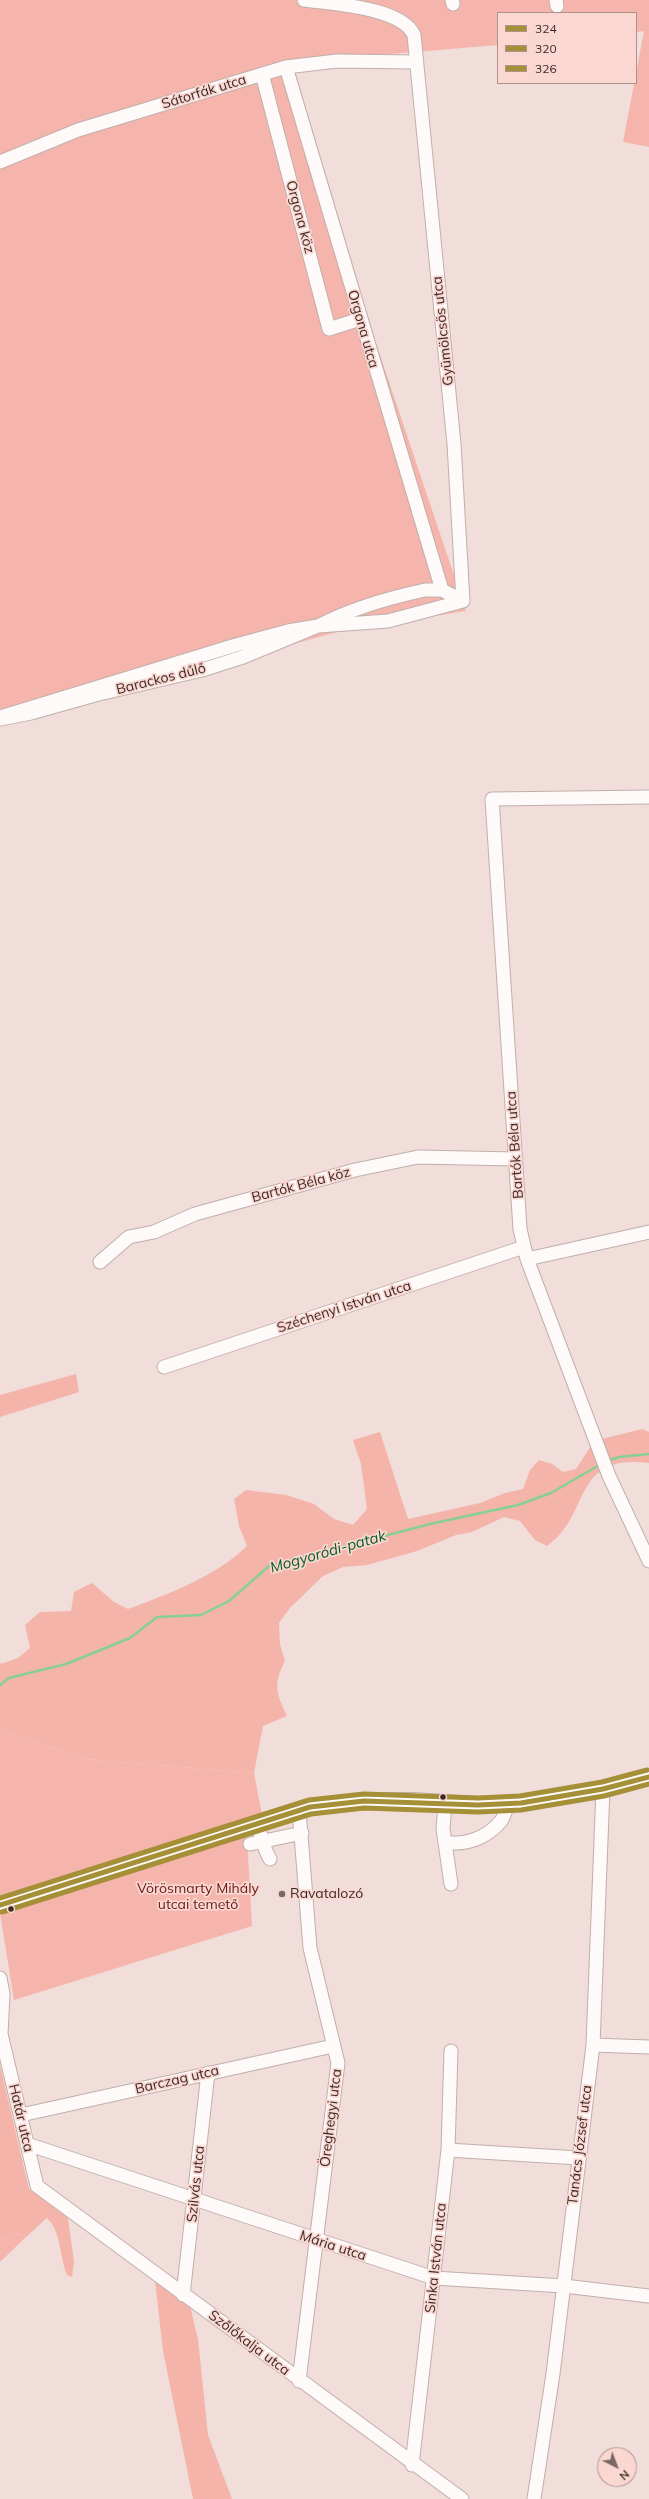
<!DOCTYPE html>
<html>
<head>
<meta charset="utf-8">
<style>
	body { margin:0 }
	#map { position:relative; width:649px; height:2499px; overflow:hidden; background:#f1ddda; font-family:Mulish,sans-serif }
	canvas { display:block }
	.legend { position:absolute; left:497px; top:12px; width:140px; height:72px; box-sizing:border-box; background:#fad7d1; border:1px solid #ae928d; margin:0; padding:5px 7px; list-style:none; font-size:12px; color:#3b2b28 }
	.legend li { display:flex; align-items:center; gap:8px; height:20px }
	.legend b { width:20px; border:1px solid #ae928d }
	.north { position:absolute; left:597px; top:2447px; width:40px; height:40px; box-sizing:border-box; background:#fad7d1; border:1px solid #ae928d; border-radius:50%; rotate:138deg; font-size:11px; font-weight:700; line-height:16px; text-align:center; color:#3b2b28 }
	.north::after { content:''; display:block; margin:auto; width:14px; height:18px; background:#7b6966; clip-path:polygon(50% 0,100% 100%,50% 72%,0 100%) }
</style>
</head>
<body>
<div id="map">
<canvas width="649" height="2499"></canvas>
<ul class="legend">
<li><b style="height:5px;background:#a58f37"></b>324</li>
<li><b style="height:5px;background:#a58f37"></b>320</li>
<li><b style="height:5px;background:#a58f37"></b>326</li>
</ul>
<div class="north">N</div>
</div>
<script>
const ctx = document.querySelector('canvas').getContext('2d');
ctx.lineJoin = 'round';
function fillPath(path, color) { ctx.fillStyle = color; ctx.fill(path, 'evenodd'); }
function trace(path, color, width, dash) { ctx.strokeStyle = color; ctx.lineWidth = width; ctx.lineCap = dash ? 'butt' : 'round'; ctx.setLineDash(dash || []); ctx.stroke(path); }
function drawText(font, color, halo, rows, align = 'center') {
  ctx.font = font + ' Mulish,sans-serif'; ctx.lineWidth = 3.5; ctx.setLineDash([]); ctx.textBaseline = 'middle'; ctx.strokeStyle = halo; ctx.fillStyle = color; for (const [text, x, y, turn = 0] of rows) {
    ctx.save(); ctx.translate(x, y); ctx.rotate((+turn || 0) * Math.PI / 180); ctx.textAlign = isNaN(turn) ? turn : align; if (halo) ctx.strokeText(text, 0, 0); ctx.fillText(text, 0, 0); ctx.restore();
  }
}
fillPath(new Path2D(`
	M0,0H649V147L623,142L644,31L636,32V13H498V45L282,63L466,611L348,629L0,724Z
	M0,1729L85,1759L254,1773L262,1815L0,1898Z
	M247,1836L252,1926L14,2000L0,1913Z
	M18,2233L26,2237L0,2262V2240Z`), '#f6b5ac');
fillPath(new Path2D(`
	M76,1374L79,1392L0,1417V1395Z
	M642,1429L649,1432V1463C571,1453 592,1514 547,1546L535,1540L520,1521L504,1517L472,1532L456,1535L417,1551L367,1565L343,1567L323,1576L290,1608L279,1623L280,1644L285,1661C273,1684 276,1693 287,1716L263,1726L254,1773L85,1759L0,1729V1662L1,1664L18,1658L30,1648L25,1625L40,1612L71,1611L74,1592L92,1583L114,1602L128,1609C169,1594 216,1576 247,1546L239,1526L234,1499L246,1490L286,1495L314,1504L334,1519L353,1525L367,1509L361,1464L353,1440L380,1432L408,1519L480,1503L505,1493L523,1489L530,1470L539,1460L552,1464L563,1472L576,1469L594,1441Z
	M0,2065L29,2189L68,2218L74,2262L72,2277L67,2275C59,2256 62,2233 47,2218L26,2237L18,2233L0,2240Z
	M155,2281L190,2306L198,2339L208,2435L232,2499H193L163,2351Z`), '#f5b4aa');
trace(new Path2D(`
	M607,1461L619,1457L649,1454
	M0,1685L9,1678L66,1664L130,1638L157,1617L201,1615L229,1601L269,1566L430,1524L518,1505L551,1493L601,1464`), '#87cf93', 2.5);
const minor = new Path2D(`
	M304,0C332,4 401,7 414,35L454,444L463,601
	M452,0L453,4
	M556,0L557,6
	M286,67L442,590
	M262,74L329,329L360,319
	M0,162L78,130L286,67L337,61L416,62
	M425,590H442L463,601L388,621L318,626C352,608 388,598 425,590Z
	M0,717L236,645L288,631L318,626L243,657L202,670L95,695L31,713L0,719
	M649,797L492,799L520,1229L527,1259L609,1476L649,1561
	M527,1259L649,1232
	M100,1262L129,1237L154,1232L195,1214L355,1170L418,1157L516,1159
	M164,1367L524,1247
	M445,1803L443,1829L451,1884
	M299,1810L310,1948L338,2063L299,2381
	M257,1824C262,1837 263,1847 270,1859
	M445,1842C465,1846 487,1838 501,1821C504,1817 506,1809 508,1804
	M250,1844L302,1833
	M0,1978L3,1994L1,2034L37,2186L462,2499
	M593,2045L649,2047
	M21,2115L333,2046
	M27,2144L434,2278L564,2286L649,2296
	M448,2150L578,2158
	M183,2295L208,2073
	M412,2465L448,2150L451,2051
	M534,2499L553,2374L593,2045L603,1789`);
const major = new Path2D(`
	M0,1905L310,1807L364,1801H413L478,1805L521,1803L603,1789L649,1777`);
trace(minor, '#c0afac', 15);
trace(major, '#c0afac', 18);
trace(minor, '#fdfaf9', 13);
trace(major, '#fdfaf9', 16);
trace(new Path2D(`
	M0,1905L310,1807L364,1801L478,1805L521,1803L603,1789L649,1777`), '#a58f37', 5);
trace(new Path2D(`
	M2,1912L311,1814L364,1808L478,1812L521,1810L604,1796L649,1784`), '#a58f37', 5);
trace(new Path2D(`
	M0,1898L309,1800L364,1794L478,1798L520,1796L602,1782L647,1770`), '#a58f37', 5);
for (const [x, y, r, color] of [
	[443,1797,3.5,"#3b2b28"],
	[282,1894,4,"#7b6966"],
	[11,1909,3.5,"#3b2b28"]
]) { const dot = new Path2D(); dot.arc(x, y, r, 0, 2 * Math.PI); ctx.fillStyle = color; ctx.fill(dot); trace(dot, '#fad7d1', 1.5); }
drawText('14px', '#3b2b28', '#fad7d1', [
	["Sátorfák utca",204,92,-17],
	["Orgona köz",300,217,75],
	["Orgona utca",363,329,74],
	["Gyümölcsös utca",443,331,-96],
	["Barackos dűlő",161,679,-14],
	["Bartók Béla utca",515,1145,-94],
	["Bartók Béla köz",301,1185,-15],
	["Széchenyi István utca",344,1307,-18],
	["Barczag utca",177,2080,-13],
	["Határ utca",21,2118,77],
	["Öreghegyi utca",331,2118,-83],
	["Tanács József utca",580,2145,-83],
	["Szilvás utca",196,2184,-84],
	["Mária utca",333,2246,18],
	["Sinka István utca",436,2258,-84],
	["Szőlőkalja utca",249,2343,37]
]);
drawText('14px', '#681913', '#fad7d1', [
	["Vörösmarty Mihály",198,1889],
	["utcai temető",198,1905]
]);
drawText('14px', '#3b2b28', '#fad7d1', [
	["Ravatalozó",290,1894]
], 'left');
drawText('italic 15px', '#075b25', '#fad7d1', [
	["Mogyoródi-patak",328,1552,-16]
]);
</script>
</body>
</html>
